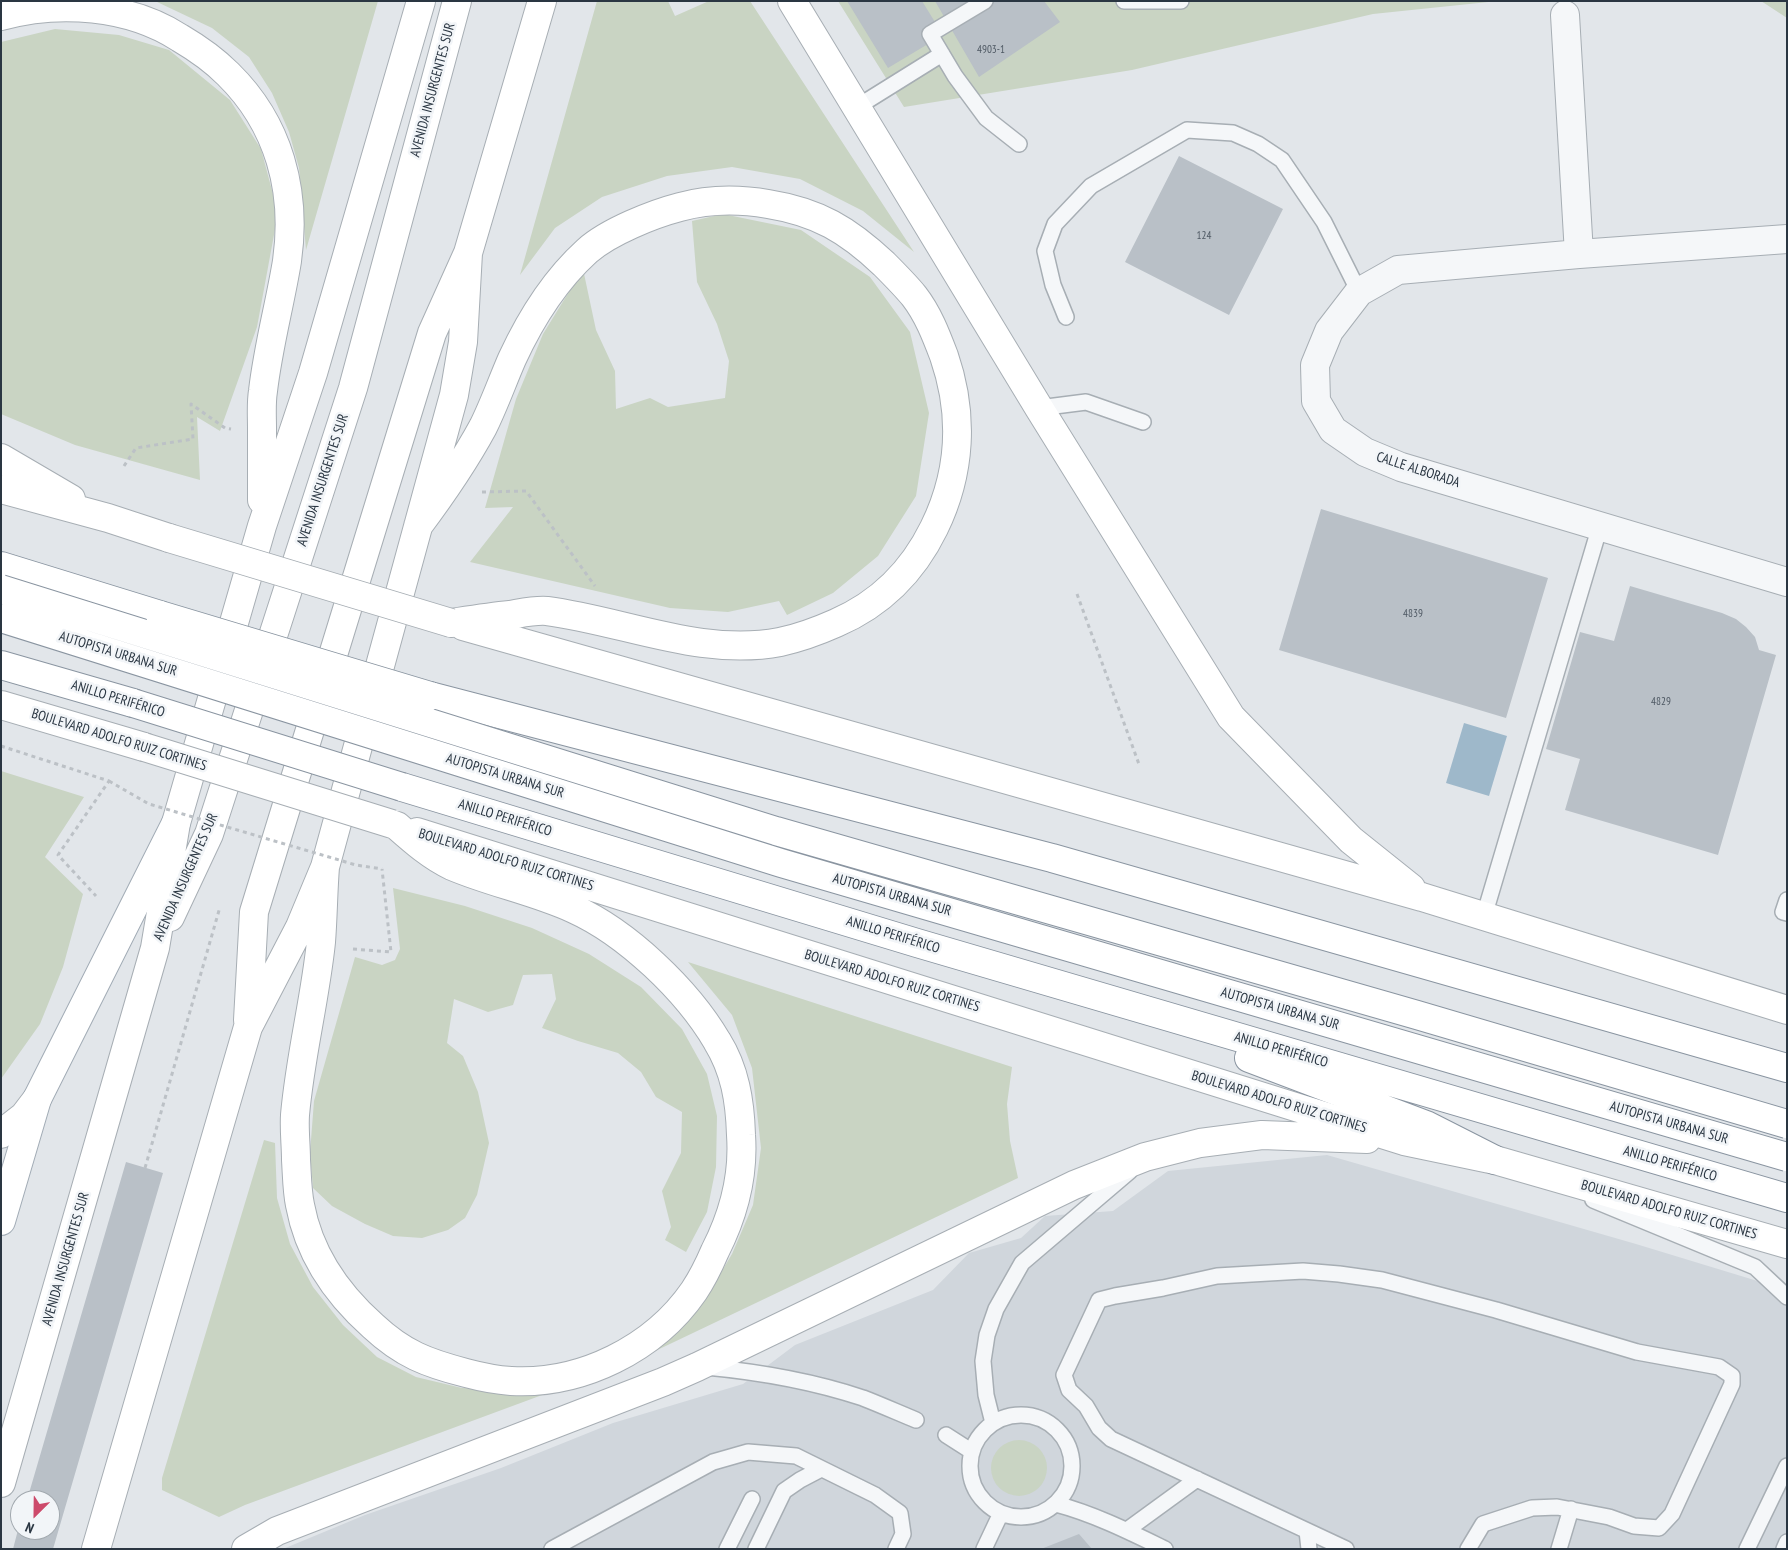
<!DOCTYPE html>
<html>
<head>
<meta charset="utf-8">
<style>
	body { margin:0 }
	#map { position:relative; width:1788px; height:1550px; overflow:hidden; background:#e2e6ea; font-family:"PT Sans Narrow",sans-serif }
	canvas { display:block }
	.frame { position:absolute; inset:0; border:2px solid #2a3642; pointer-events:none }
	.north { position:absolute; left:10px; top:1490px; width:50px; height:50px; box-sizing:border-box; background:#f2f5f8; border:1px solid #a2a9af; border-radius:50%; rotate:203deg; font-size:14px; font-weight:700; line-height:20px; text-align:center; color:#2a3642 }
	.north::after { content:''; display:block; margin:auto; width:18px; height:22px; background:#cd4a6b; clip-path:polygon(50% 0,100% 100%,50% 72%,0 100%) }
</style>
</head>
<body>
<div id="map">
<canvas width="1788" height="1550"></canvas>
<div class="frame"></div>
<div class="north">N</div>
</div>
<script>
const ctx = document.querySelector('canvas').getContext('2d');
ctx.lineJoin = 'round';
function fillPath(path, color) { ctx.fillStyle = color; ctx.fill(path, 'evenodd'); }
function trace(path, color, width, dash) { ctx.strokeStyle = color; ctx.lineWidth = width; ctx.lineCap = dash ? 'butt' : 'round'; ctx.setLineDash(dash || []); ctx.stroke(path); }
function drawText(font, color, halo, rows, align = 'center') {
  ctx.font = font + ' "PT Sans Narrow",sans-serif'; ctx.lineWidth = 5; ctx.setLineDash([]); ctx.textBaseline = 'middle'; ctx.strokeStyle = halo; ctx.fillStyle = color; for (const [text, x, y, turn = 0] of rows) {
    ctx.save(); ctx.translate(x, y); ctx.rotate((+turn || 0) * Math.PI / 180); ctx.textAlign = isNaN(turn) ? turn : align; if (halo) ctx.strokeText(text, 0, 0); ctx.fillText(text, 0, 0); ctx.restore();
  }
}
fillPath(new Path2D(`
	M1327,1155L1636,1244L1787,1290V1549H283L365,1515L501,1468L613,1423L743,1384L795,1345L933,1290L969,1253L1021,1238L1045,1216L1113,1211L1168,1171Z`), '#d0d6dc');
fillPath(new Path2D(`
	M155,1H378L306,250L299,168L289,132L272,93L249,57L212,28Z
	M597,1H668L675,16L709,1H750L914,252L863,211L800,179L732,167L667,176L602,197L555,228L520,275Z
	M838,1H1498L1373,14L1132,70L904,107Z
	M1761,1H1787V18Z
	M55,29L119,35L169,50L230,100L261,149L278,213L257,327L220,431L197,417L200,480L75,445L1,414V42Z
	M723,214L801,230L870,277L910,332L929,413L916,496L878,556L833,593L787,615L779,601L728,612L670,608L470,562L513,507L485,508L516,399L543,334L583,269L596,330L615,371L616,409L650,398L668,407L725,398L729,361L717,324L697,282L692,221Z
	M1,771L84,797L45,857L83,894L63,967L40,1024L1,1079Z
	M393,888L465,906L532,928L589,954L641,987L682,1029L707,1074L717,1116L716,1167L707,1212L686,1252L665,1240L671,1227L662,1191L681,1153L682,1112L656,1097L641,1072L618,1053L578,1041L542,1028L556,999L552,974L523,975L513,1005L488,1012L454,999L447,1043L463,1056L478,1092L489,1143L477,1195L465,1218L448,1230L422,1238L393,1236L365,1224L332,1206L313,1188L310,1153L314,1101L355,957L382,965L395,960L400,949Z
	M688,962L1012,1067L1007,1104L1010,1141L1018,1178L651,1353L699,1309L732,1254L753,1205L761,1148L752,1068L732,1015Z
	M264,1140L275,1143L277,1198L290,1244L313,1287L343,1325L377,1357L416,1377L462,1388L516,1390L580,1381L245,1505L219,1517L162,1490V1478Z
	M991 1468a28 28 0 1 1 56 0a28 28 0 1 1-56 0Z`), '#c9d4c3');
fillPath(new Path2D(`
	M1464,723L1507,736L1489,796L1446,783Z`), '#9eb8ca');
fillPath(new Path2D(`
	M847,1H922L943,35L888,68Z
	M935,1H1044L1060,22L979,77Z
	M1179,156L1283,209L1229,315L1125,262Z
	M1321,509L1548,578L1506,718L1279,650Z
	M1630,586L1722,613L1736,619L1746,627L1755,637L1759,650L1776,655L1718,855L1565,810L1580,759L1546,749L1580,632L1614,641Z
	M126,1162L163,1173L53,1549H13L19,1526L20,1530H50V1500H27Z
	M1079,1534L1092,1549H1041Z`), '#b9c0c7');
const service = new Path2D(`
	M985,1L930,34L955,76L986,118L1019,144
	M1124,1H1181
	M857,107L942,54
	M1066,317L1053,285L1045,251L1055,224L1091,186L1187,130L1233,133L1258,144L1282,160L1324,222L1359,292
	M1039,408L1086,402L1143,422
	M1787,900L1783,912L1787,913
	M1484,916L1600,526
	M1593,1200L1755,1267L1787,1297
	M706,1367C760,1372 812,1381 863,1398C881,1405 899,1413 916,1420
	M970 1466a51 51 0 1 1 102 0a51 51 0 1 1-102 0Z
	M993,1423L986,1395L983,1361L987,1335L996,1309L1022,1263L1130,1171
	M946,1435L971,1451
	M1056,1504C1094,1514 1130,1532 1165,1549
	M1127,1530L1197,1479
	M1307,1531L1309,1549
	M552,1549L713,1462L748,1452L796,1456L875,1495L900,1513L903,1534L896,1549
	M727,1549L752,1499
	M756,1549L784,1491L800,1480L821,1469
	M984,1549L1001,1513
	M1346,1549L1111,1439L1099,1428L1086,1406L1069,1390L1064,1375L1099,1300L1115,1296L1163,1288L1217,1276L1303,1271L1339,1274L1382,1280L1496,1310L1637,1352L1719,1367L1732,1376V1384L1672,1514L1659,1528L1634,1526L1609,1517L1557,1507L1532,1508L1483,1524L1468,1549
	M1559,1549L1571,1509
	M1747,1549L1787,1466
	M1784,1549L1787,1542`);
const minor = new Path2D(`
	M1565,15L1579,254
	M1787,239L1579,254L1398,270L1359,292L1329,331L1315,365L1316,401L1333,430L1365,452L1401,467L1787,582`);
const secondary = new Path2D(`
	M792,1L1039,408L1231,717L1351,840L1411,888
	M1,16C59,0 129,5 180,38C197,48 214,60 228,74C279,124 297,191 287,261C280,304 268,347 263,391C261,403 262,416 262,428C262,452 262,476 262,500
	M1,458L71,499
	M1,489L108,518L169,538
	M418,526C442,494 464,462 483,427C494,405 502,382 512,359C530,320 555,280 587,251C608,232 653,214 680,207C709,199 739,199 768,204C818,212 848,230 884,264C894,274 905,285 914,296C928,314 936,335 944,356C964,414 961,473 934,528C913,571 880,604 836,623C818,631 799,638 780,642C701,657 624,621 547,611C535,610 522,613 510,615C490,617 471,620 451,623
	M463,626L1422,897L1787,1010
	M1,705L144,747
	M417,832L1404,1141L1495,1160L1787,1244
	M325,867C323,892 323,917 321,942C315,1000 300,1057 295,1115C294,1130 296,1145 296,1160C297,1175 297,1191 300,1205C309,1254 337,1294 373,1326C403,1354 427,1363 466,1373C481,1377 496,1380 511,1381C581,1385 654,1349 694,1291C702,1279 709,1265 715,1251C734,1214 744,1177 741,1135C740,1101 735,1070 717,1041C687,990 627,933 574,909C535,891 492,883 452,866C431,856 414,841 397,826
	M170,917L209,834L353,388L457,1
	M248,1020L254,912L432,333L468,253L542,1
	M1,1134L24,1116L37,1099
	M1,1483L155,948L176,823L262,526L313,373L421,1
	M96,1549L248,1027L300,927L325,867L454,395L463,342L468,253
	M246,1549L277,1531L663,1382L697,1367L1074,1185L1145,1157L1200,1143L1262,1135L1367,1139`);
const primary = new Path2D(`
	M1,1221L37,1099L176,823`);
const motorway = new Path2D(`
	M1,566L160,615
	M1,665L133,703
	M430,696L1052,858L1787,1068
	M402,787L917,943L1787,1198
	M1249,1058L1426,1125L1495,1160`);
trace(service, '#a7aeb4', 18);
trace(minor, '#a7aeb4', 30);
trace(secondary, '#a7aeb4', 30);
trace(primary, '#a2acb6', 30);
trace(motorway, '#8a95a1', 30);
trace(new Path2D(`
	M124,466L136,448L193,439L191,404L225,428L231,429
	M482,492L526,491L595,586
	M1077,594L1140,767
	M1,746L109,781L58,855L96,896
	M353,949L391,952L382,869
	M145,1168L220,907`), '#bcc1c6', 3, [4, 4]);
trace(service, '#f5f7f9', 15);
trace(minor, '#f5f7f9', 28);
trace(secondary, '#fff', 28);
trace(primary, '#fff', 28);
trace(motorway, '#fff', 28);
const secondaryBridge = new Path2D(`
	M169,538L451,623
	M144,747L392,824`);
const motorwayBridge = new Path2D(`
	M1,589L776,831L1417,1015L1787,1124
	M160,615L430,696
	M1,618L781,863L1787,1157
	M133,703L402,787`);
trace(secondaryBridge, '#a7aeb4', 30, []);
trace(motorwayBridge, '#8a95a1', 30, []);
trace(new Path2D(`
	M109,781L149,804L356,865L382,869`), '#bcc1c6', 3, [4, 4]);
trace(secondaryBridge, '#fff', 28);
trace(motorwayBridge, '#fff', 28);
drawText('11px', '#4e5863', null, [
	["4903-1",991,50],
	["124",1204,236],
	["4839",1413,614],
	["4829",1661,702]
]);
drawText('14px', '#2a3642', '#f2f5f8', [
	["AVENIDA INSURGENTES SUR",433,90,-75],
	["CALLE ALBORADA",1418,470,18],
	["AVENIDA INSURGENTES SUR",323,480,-72],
	["AUTOPISTA URBANA SUR",118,654,17],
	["ANILLO PERIFÉRICO",118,699,17],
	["BOULEVARD ADOLFO RUIZ CORTINES",119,740,17],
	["AUTOPISTA URBANA SUR",505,776,17],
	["ANILLO PERIFÉRICO",505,818,17],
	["BOULEVARD ADOLFO RUIZ CORTINES",506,860,17],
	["AVENIDA INSURGENTES SUR",186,877,-66],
	["AUTOPISTA URBANA SUR",892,895,16],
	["ANILLO PERIFÉRICO",893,935,17],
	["BOULEVARD ADOLFO RUIZ CORTINES",892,981,17],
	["AUTOPISTA URBANA SUR",1280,1009,16],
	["ANILLO PERIFÉRICO",1281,1050,16],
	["BOULEVARD ADOLFO RUIZ CORTINES",1279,1102,17],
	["AUTOPISTA URBANA SUR",1669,1123,16],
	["ANILLO PERIFÉRICO",1670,1164,16],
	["BOULEVARD ADOLFO RUIZ CORTINES",1669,1210,16],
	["AVENIDA INSURGENTES SUR",66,1259,-74]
]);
</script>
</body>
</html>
